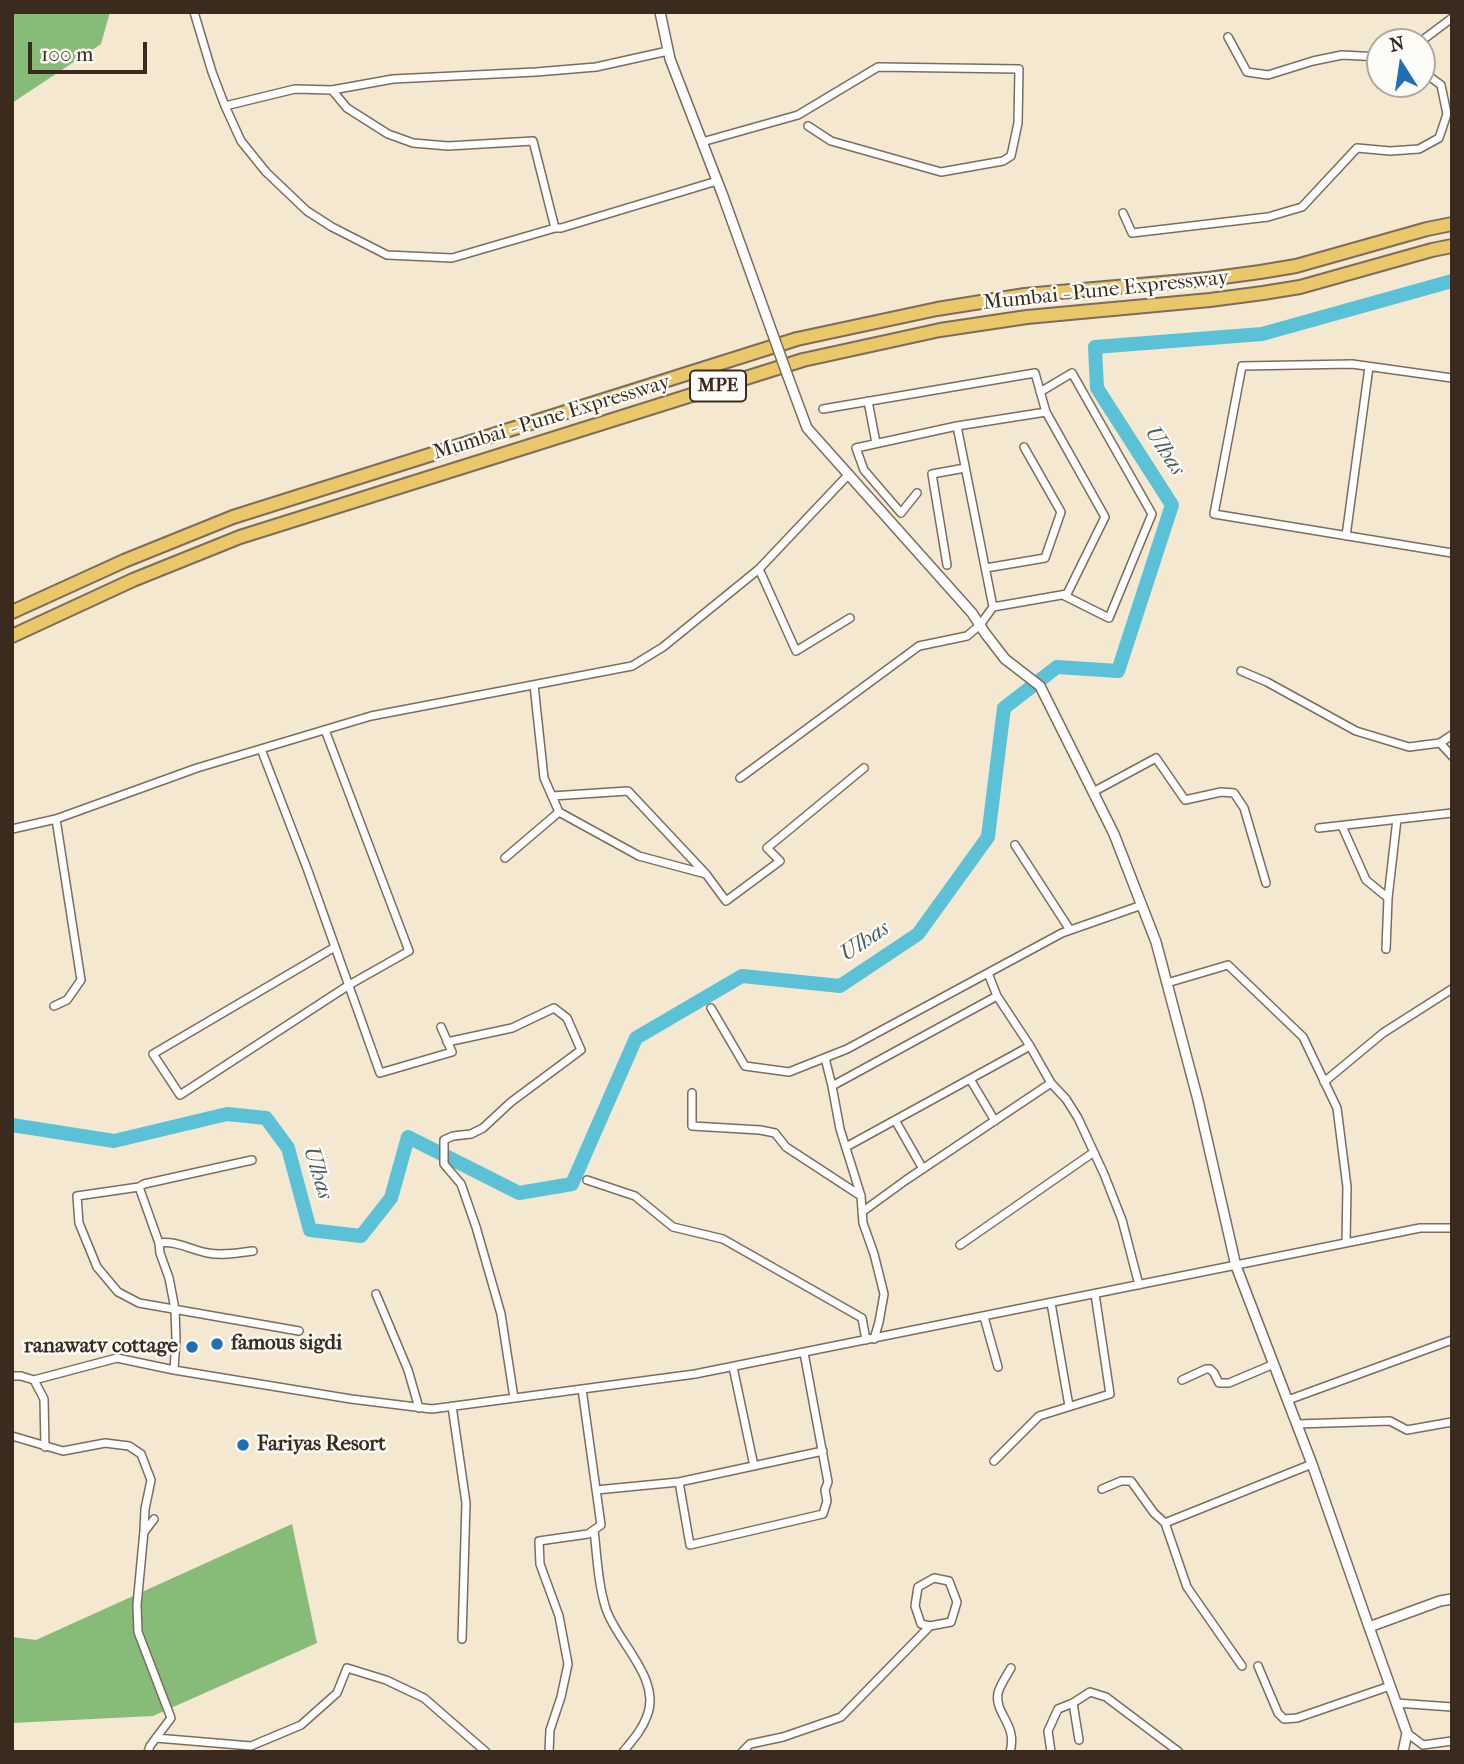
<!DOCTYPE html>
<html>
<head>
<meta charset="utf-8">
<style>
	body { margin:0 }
	#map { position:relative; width:1464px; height:1764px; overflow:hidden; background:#f5e8d1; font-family:"IM FELL French Canon",serif }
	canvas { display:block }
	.frame { position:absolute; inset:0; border:14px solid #3b2a1e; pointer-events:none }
	.north { position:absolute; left:1366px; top:28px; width:70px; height:70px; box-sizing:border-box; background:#fdfcf7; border:2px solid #afa8a0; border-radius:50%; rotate:348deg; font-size:19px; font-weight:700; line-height:28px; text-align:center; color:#3b2a1e }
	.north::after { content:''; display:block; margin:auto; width:24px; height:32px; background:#1f6fb2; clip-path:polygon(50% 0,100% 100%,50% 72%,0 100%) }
	.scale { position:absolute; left:28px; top:42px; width:119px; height:32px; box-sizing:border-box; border:4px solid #3b2a1e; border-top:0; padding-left:9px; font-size:21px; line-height:24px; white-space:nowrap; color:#3b2a1e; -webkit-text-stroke:5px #fdfcf7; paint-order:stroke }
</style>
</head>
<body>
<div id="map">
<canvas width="1464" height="1764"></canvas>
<div class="frame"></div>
<div class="north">N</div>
<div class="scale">100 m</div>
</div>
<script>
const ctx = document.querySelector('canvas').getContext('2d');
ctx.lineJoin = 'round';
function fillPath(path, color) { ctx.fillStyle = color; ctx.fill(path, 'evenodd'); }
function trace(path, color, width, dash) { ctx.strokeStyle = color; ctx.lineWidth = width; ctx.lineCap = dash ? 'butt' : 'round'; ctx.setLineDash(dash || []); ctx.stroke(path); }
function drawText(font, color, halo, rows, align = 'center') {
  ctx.font = font + ' "IM FELL French Canon",serif'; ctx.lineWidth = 5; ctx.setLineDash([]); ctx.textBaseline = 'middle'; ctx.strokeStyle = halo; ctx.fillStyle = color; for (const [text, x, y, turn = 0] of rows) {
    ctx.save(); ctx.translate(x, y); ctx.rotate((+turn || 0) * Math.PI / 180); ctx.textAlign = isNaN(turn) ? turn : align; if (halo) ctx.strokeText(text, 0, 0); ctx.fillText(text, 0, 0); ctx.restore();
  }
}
fillPath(new Path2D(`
	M12,12H110L101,44L12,103Z
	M292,1524L317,1643L153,1716L12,1723V1637L36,1640Z`), '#86bc77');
trace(new Path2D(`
	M12,1125L114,1141L227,1114L266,1118L288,1148L310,1230L361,1236L391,1198L408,1137L519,1193L572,1184L636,1038L742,976L840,986L918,934L988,837L1004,708L1057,667L1118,671L1172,505L1097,388L1095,347L1262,334L1452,281`), '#5ac1d7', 14);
const minor = new Path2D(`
	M194,12L212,72L225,106L241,141L266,172L307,211L332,227L387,255L452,258L555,228H561L717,181
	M1228,37L1247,72L1268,75L1313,61L1342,55L1380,57
	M1420,42L1452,18
	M332,90L347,108L388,134L413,143L448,146L533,141L555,228
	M225,106L295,89L332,90L393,79L536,72L596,67L668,51
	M702,142L798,115L878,67L1019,69L1018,123L1011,156L1003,161L941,172L831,141L808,126
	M1123,213L1132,233L1268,217L1302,207L1357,148L1390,151L1419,149L1439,138L1447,114L1441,85L1422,71
	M1452,378L1352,364L1242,366L1214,514L1452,553
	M1040,392L1072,373L1152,514L1109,618L1063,595
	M868,401L876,443
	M957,426L1046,412
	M917,493L901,513L864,470L856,448L957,426L993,607
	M1346,536L1369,367
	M947,565L932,474L965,468
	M986,568L1045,558L1061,512L1024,447
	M759,569L796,651L850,618
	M1241,671L1267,682L1356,731L1409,747L1440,743L1452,735
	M534,685L544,778L559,812L639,856L706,874L726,901L780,861L767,848L864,768
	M325,730L409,951L349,985L180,1095L153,1054L335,947
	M1440,743L1452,756
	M261,749L308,871L380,1073L452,1052L441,1027
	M740,778L919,646L967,636L980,625L993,607L1067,594L1105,517L1046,412L1035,373L823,409
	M1093,792L1156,758L1185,800L1221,792L1234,793L1244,808L1266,883
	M552,796L628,791L705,873
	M1342,826L1366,880L1388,898
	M1319,828L1452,813
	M12,829L56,819L197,768L371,716L632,666L663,647L759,569L849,474
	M1015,845L1070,930
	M505,858L559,812
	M1386,949L1388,898L1397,819
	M1167,983L1228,965L1303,1037L1337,1108L1347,1187L1346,1243
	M997,996L1030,1046L1051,1083L1066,1099L1078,1118L1104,1174L1122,1220L1139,1285
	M54,1006L67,1000L81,980L56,819
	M711,1008L745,1066L789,1072L847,1049L1062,933L1142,905
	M447,1042L512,1028L554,1008L567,1018L581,1050L511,1102L483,1128L471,1134L453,1136L444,1140V1164L461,1184L476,1227L501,1314L514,1398
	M825,1058L832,1086L997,996L988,973
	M970,1079L995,1121
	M1324,1082L1383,1033L1452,989
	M832,1086L840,1129L861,1196L863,1223L874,1254L884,1294L879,1322L874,1339
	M692,1093V1126L760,1130L775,1133L786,1147L861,1196
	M895,1120L923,1169
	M846,1147L1030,1046
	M252,1160L144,1184L139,1187L77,1196L79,1223L97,1267L118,1292L139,1303L299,1331
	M587,1180L635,1196L673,1227L723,1239L862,1318L866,1340
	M862,1212L906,1180L1051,1083
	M159,1243C175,1240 191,1250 208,1253C222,1256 238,1253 253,1251
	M960,1245L1094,1152
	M376,1294L408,1370L419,1408
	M1051,1303L1069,1406
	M984,1317L998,1367
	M804,1353L828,1482L825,1490L827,1501L823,1514L690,1545L679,1482L823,1451
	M733,1367L754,1466
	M174,1370L351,1399L432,1409L695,1374L1420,1228H1452
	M12,1376H21L34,1380L44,1399L45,1447
	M34,1380L117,1358L174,1370L176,1339L175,1309L169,1278L160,1253L159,1243L139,1187
	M1182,1380L1206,1369H1210L1214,1373L1219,1383H1229L1274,1364
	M1288,1400L1452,1340
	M452,1406L466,1503L462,1639
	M1297,1424L1390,1421L1407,1430L1452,1422
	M12,1436L63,1451L105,1443L129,1446L141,1454L151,1480L145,1509L144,1531L137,1605L138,1632L171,1718L150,1746L148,1752
	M994,1461L1039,1416L1110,1394L1095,1294
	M1102,1489L1121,1481H1131L1154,1513L1165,1523
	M596,1490L679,1482
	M594,1530C597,1556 598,1584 606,1609C617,1642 662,1679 647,1716C642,1730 632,1741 623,1752
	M145,1531L154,1519
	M1242,1666L1187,1587L1165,1523L1312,1464
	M1258,1666L1278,1713L1284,1719L1297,1718L1390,1686
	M1073,1703L1079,1740
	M1396,1703L1452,1707
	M1407,1733L1423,1745L1452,1741
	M156,1738L251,1746L301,1725L337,1693L347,1668L386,1680L424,1698L486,1752
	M549,1752L550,1730L561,1697L568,1664L559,1616L540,1564L539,1541L588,1534L601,1525L582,1389
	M742,1752L750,1744L783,1737L841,1717L930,1626L951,1622L957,1602L949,1581L934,1578L918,1587L915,1606L921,1624L930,1626
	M1010,1752C1018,1724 994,1714 998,1693C1000,1685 1007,1675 1011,1668
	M1051,1752L1048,1731L1058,1709L1073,1703L1090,1692L1106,1697L1179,1752`);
const tertiary = new Path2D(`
	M660,12L670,59L723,196L772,332
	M787,374L807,428L972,613L985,633L1005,659L1040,686L1114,834L1156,942L1198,1100L1236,1266L1312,1464L1369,1627
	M1403,1752L1407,1733L1369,1627L1440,1601L1452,1599`);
const motorway = new Path2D(`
	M12,612L124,561L233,517L797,339L937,309L1025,295L1208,279L1260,272L1296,266L1427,229L1452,224
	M12,636L133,580L240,537L803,360L940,330L1027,317L1210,300L1263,293L1300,287L1432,250L1452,246`);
trace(minor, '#7c6c5d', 10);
trace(tertiary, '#7c6c5d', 12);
trace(motorway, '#7c6c5d', 16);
trace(minor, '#fff', 7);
trace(tertiary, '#fff', 9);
trace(motorway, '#eac769', 12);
const tertiaryBridge = new Path2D(`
	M772,332L787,374`);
trace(tertiaryBridge, '#7c6c5d', 12, []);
trace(tertiaryBridge, '#fff', 9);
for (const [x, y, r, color] of [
	[217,1344,7,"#1f6fb2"],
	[192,1347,7,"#1f6fb2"],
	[243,1445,7,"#1f6fb2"]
]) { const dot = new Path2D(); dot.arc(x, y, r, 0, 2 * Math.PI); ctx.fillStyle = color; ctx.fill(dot); trace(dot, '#fdfcf7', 2.5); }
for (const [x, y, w] of [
	[718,386,56]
]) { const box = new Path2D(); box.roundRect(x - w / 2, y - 15.5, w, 31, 5); ctx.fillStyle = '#fdfcf7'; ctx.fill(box); trace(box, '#3b2a1e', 2); }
drawText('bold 19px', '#3b2a1e', null, [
	["MPE",718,386]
]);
drawText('21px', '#3b2a1e', '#fdfcf7', [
	["Mumbai - Pune Expressway",1106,291,-6],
	["Mumbai - Pune Expressway",552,418,-17]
]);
drawText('bold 21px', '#3b2a1e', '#fdfcf7', [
	["famous sigdi",231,1344],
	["ranawatv cottage",178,1347,"right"],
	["Fariyas Resort",257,1445]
], 'left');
drawText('italic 23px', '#465f5f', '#fdfcf7', [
	["Ulhas",1164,451,57],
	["Ulhas",865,942,-34],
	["Ulhas",317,1173,73]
]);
</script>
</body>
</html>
